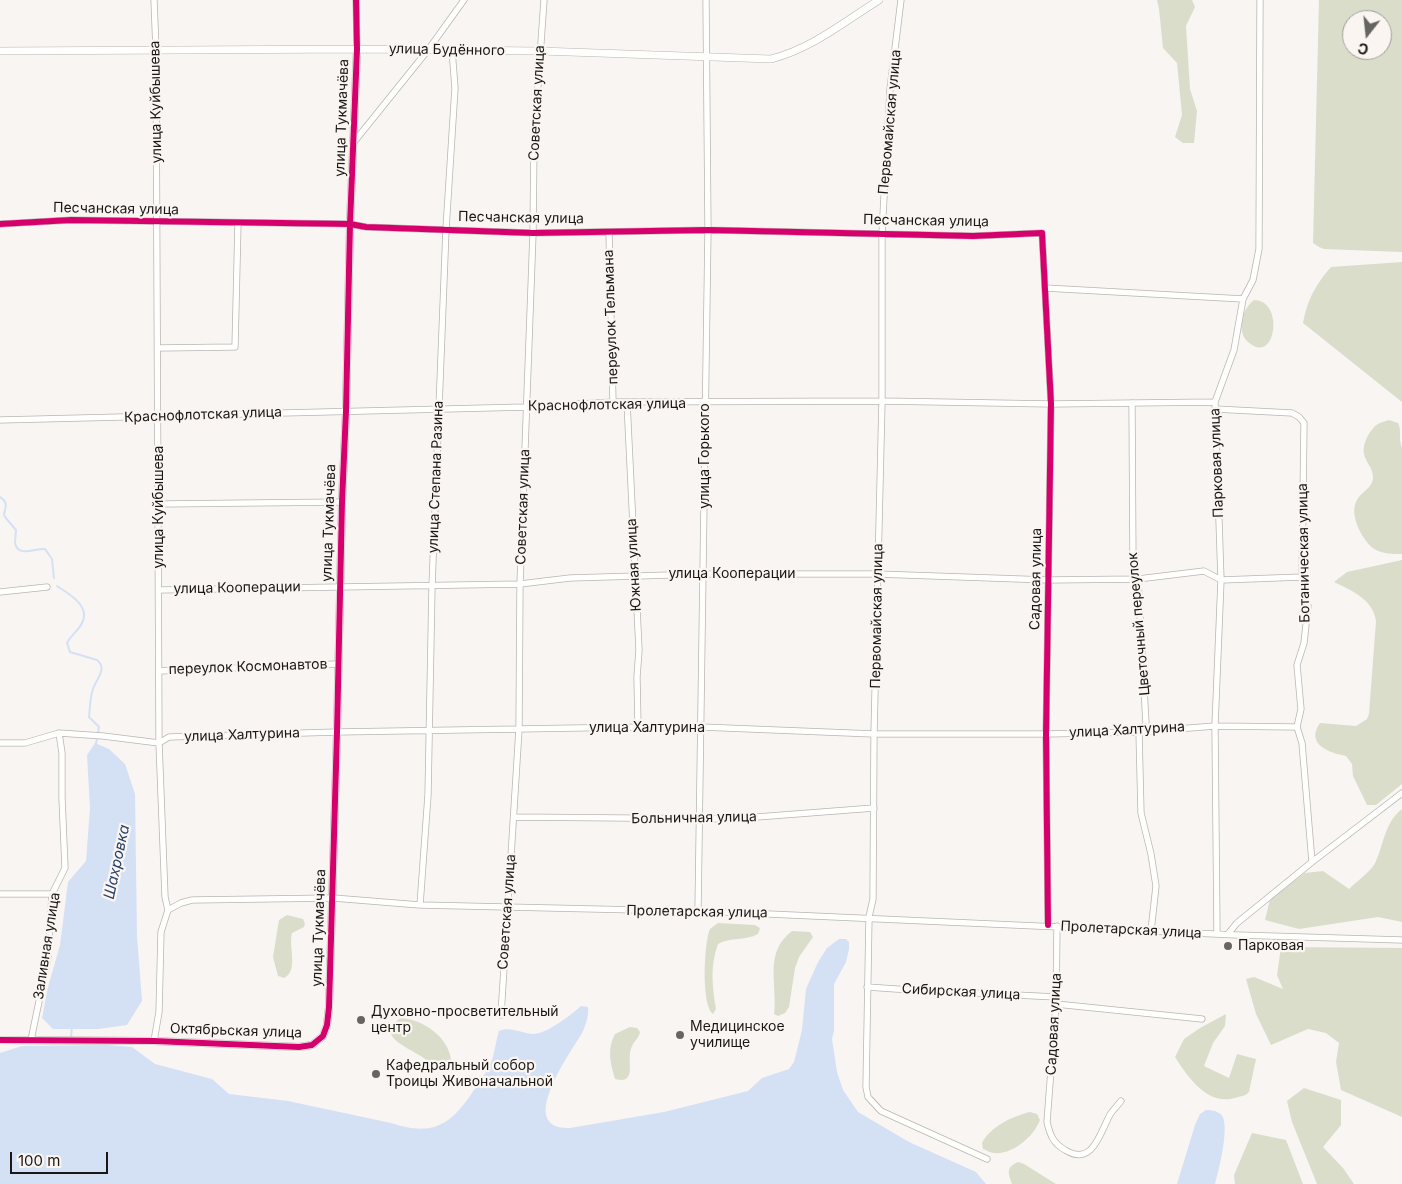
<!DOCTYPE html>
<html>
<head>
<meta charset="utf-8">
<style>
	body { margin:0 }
	#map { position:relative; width:1402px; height:1184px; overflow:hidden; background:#f8f5f2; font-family:Inter,sans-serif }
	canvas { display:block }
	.north { position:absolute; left:1342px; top:10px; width:50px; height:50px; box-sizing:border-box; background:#faf5f0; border:1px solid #a09d99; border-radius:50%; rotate:196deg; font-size:14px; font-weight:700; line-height:20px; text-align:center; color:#191816 }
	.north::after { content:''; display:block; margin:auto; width:18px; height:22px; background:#676563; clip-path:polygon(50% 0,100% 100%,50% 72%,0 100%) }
	.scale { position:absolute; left:10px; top:1152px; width:98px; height:22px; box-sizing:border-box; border:2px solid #191816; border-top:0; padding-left:6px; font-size:15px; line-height:18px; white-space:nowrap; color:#191816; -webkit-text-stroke:4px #faf5f0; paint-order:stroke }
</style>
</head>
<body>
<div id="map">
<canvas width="1402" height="1184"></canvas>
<div class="north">С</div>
<div class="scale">100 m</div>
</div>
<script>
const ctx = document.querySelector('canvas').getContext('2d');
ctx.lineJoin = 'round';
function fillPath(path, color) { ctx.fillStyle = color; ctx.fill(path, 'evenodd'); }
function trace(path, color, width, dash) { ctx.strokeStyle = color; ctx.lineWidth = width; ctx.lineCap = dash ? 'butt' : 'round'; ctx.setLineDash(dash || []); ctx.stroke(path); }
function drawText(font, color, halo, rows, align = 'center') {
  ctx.font = font + ' Inter,sans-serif'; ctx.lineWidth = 4.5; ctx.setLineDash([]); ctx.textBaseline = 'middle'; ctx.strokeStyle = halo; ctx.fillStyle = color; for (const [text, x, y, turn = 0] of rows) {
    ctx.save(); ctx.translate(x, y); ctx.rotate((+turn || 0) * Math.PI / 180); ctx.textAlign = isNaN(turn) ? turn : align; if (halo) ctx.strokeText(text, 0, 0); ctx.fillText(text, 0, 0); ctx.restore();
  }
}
fillPath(new Path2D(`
	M1157,0H1192L1195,7L1186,26L1190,89L1197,111L1194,143H1183L1175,137L1182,115L1177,63L1163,48L1159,9Z
	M1319,0H1402V252L1324,249L1319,247L1313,243ZM1352,20H1382V50H1352Z
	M1402,262V402L1303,323C1307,300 1316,284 1331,267Z
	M1254,300C1285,300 1276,367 1248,342C1236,331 1242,309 1254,300Z
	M1389,420L1398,423C1402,430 1398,439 1402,448V554C1393,554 1384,554 1376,550C1363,543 1348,514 1357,500C1361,492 1371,489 1373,479C1374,469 1366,463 1364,454C1362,444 1370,429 1378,424C1381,422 1386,421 1389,420Z
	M1402,560V784L1376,805H1367L1353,776L1352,764L1346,756C1329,753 1305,744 1320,723L1356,726L1367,719L1369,714L1376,621C1373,599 1352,591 1334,582L1347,572Z
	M1402,809V922L1378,917L1299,929L1265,920L1270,899L1305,873L1323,871L1349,889C1356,882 1373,870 1376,861C1384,843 1385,822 1402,809Z
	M287,915L303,919L305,924L304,927L292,933C288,946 299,971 284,978L278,976L273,957L279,920Z
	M718,923L755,925L760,928L758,934C745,941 730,937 718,944C710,965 712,987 716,1009L713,1014C701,1005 704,942 710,929Z
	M792,931L810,932L813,937L799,957L795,968L789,1007L785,1013L778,1016L774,1014C778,984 763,953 792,931Z
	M1281,947L1402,948V1117L1341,1090L1336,1062L1339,1043L1326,1033L1308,1029L1271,1045L1256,1014L1246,979L1254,977L1283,989L1277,975Z
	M1226,1014L1225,1026L1213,1043L1204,1066L1229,1078L1237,1054L1256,1059L1249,1092C1246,1096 1241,1096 1235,1098C1207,1106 1188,1077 1175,1057L1184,1039L1200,1028Z
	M401,1018C422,1019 449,1037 451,1060C448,1064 444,1068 439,1067C431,1066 425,1058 419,1055C405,1046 375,1035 401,1018Z
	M630,1027L637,1028L640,1032C639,1038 634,1041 632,1046C625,1060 639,1085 615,1079C610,1062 607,1049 615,1034Z
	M1304,1088L1341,1100V1125L1323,1147L1343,1168L1354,1184H1317L1292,1122L1287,1101Z
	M1030,1112L1037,1114L1040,1120C1034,1136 1013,1155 994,1153C990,1153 987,1150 983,1149L982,1143C990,1127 1013,1116 1030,1112Z
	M1252,1133L1286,1140L1303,1184H1235L1234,1175Z
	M1018,1162L1024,1164L1056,1184H1012C1008,1173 1006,1167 1018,1162Z`), '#dbddcb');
fillPath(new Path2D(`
	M95,743L109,749L125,764L135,794L137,936L142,1001L127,1025L98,1029H53L42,1018L48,987L60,945L68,882L86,861L90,808L87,755Z
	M839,939H846L849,942V949L846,962L834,984V1031L832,1039L837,1072L843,1090L858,1112L909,1142L976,1172L986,1184H0V1053L22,1046L108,1045L132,1047L155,1064L212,1079L229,1094L288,1101L391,1123C431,1136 449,1127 472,1093C479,1083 487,1072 492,1060C495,1051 496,1040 499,1031C510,1026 523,1034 534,1034C548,1033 571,1015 581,1006L588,1007C589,1015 586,1025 582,1033C571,1052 514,1130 570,1128L664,1112L748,1091L762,1078L789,1069L794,1062L802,1030L806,989L818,962L827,948Z
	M1206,1110C1214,1110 1223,1112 1224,1121C1227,1137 1219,1169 1215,1184H1177L1195,1125L1200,1114Z`), '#d4e1f5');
trace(new Path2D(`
	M0,497C8,502 6,506 4,514L5,517L16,530C16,534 15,538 15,543C18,558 36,548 45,549L52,559L54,578
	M57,586C69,594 91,606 82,623C79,630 71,635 67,643L70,652L97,660C108,669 96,679 93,689C90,697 90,708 89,717L99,727L96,744
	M71,1038L72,1026`), '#d4e1f5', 2);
const minor = new Path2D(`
	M154,0L156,50L159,743L165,897L168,910L161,932L159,1012L154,1041
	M356,0L357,49
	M901,0L890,89L882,233V401L874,734L873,899L869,917L866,1087L868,1097L881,1111L987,1159
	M354,142L428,50L464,0
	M0,224L71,220L350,224L366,227L533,233L708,230L973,236L1042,233L1051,404L1046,734L1048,925
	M609,232L613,402
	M1045,288L1243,299
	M158,348L235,347L238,223
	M627,402L639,650L637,677L638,727
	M1132,403L1133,566L1138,579L1146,724L1139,732L1141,813L1151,854L1156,886L1151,931
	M1215,409L1292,413L1299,417L1304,423L1302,577L1308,606L1304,643L1297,665L1301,709L1297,727L1302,743L1312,862
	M0,420L526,407L613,402L882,401L1051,404L1215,402
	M159,504L342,502
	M159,590L520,584L570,578L704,574H877L1048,580L1138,579L1204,571L1221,580L1302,577
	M0,592L47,587
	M159,671L337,664
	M0,743H25L59,733L103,736L159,743L169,737L337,732L638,727H701L874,734H1046L1139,732L1215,726L1297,727
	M514,817L731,819L874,808
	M0,894H52
	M420,905L428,795L432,586L446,229L455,88L452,50
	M168,910L181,903L192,900L333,898L420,905L724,912L1237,935L1402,940
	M698,911L708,230L706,0
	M1057,926L1056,1004L1047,1122C1050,1135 1053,1143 1065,1150C1094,1168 1101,1129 1111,1113C1114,1109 1118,1105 1121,1101
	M1217,934L1215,726L1221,580L1215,402L1234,350L1243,299L1253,280L1259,249L1260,0
	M1228,934L1237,923L1312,862L1402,793
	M867,987L896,989L1056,997
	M1056,1004L1202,1019
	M501,1015L519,729L520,584L533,233L534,142L544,0
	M31,1040L48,958L52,894L65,868L62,798V753L59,733`);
const tertiary = new Path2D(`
	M0,51L357,49L540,51L771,59C811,49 844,22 879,0
	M0,1040L154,1041L299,1047L312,1045L323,1036L327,1025L329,1007L337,732L342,502L346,411L350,224L357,49`);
trace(minor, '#b8b6b3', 7);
trace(tertiary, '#b8b6b3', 8);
trace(minor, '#fefefd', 5.5);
trace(tertiary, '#fefefd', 7);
trace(new Path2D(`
	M0,224L71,220L350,224L366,227L533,233L708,230L973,236L1042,233L1051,404L1046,734L1048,925
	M0,1040L154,1041L299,1047L312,1045L323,1036L327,1025L329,1007L337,732L342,502L346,411L350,224L357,49L356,0`), '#d6006c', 6);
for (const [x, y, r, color] of [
	[1228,946,5,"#676563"],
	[361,1020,5,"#676563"],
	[680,1035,5,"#676563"],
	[376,1074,5,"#676563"]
]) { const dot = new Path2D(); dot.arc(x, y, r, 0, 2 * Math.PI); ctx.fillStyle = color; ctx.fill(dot); trace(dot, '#faf5f0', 2); }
drawText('14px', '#191816', '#faf5f0', [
	["улица Будённого",447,50,1],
	["улица Куйбышева",156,102,-91],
	["Советская улица",537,103,-87],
	["улица Тукмачёва",342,118,-88],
	["Первомайская улица",890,122,-85],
	["Песчанская улица",116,209,1],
	["Песчанская улица",521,218,1],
	["Песчанская улица",926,221,1],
	["переулок Тельмана",611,317,-92],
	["Краснофлотская улица",607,405,-1],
	["Краснофлотская улица",203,415,-2],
	["улица Горького",705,456,-90],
	["Парковая улица",1217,463,-92],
	["улица Степана Разина",436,477,-88],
	["улица Куйбышева",159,507,-90],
	["Советская улица",523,507,-88],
	["улица Тукмачёва",329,523,-88],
	["Ботаническая улица",1304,553,-91],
	["Южная улица",634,565,-93],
	["улица Кооперации",732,574],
	["Садовая улица",1036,579,-89],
	["улица Кооперации",237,588,-1],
	["Первомайская улица",877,616,-89],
	["Цветочный переулок",1139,624,-95],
	["переулок Космонавтов",248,667,-2],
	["улица Халтурина",647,728],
	["улица Халтурина",1127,730,-3],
	["улица Халтурина",242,735,-2],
	["Больничная улица",694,818,-1],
	["Советская улица",507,912,-86],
	["Пролетарская улица",697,912,1],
	["улица Тукмачёва",319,928,-88],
	["Пролетарская улица",1131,930,3],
	["Заливная улица",47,946,-81],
	["Сибирская улица",961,992,3],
	["Садовая улица",1054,1024,-87],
	["Октябрьская улица",236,1031,2]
]);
drawText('14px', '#191816', '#faf5f0', [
	["Парковая",1238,946],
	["Духовно-просветительный",371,1012],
	["центр",371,1028],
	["Медицинское",690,1027],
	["училище",690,1043],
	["Кафедральный собор",386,1066],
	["Троицы Живоначальной",386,1082]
], 'left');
drawText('italic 15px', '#27416a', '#faf5f0', [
	["Шахровка",117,862,-78]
]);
</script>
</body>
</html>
